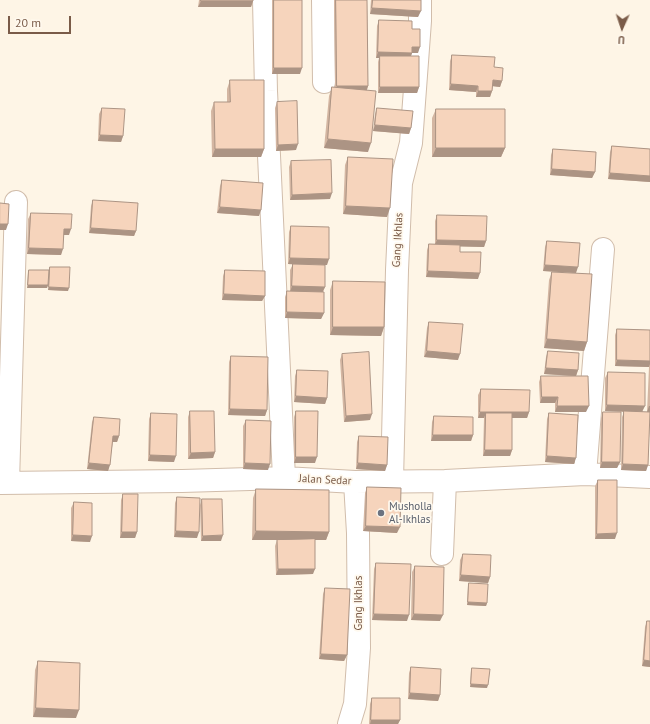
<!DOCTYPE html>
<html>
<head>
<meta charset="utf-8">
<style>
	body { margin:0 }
	#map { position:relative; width:650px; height:724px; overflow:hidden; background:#fef5e6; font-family:"PT Sans",sans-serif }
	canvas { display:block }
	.north { position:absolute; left:602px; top:8px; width:40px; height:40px; -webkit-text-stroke:3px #fff9ee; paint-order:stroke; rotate:183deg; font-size:11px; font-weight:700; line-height:16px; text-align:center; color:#7a5b48 }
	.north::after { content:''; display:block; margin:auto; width:14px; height:18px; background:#7a5b48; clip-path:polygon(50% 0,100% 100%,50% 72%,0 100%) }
	.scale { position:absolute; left:8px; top:16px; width:63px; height:18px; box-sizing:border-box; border:2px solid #7a5b48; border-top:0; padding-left:5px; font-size:12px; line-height:14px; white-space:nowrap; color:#7a5b48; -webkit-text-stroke:3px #fff9ee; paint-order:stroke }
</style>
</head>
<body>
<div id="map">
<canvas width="650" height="724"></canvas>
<div class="north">U</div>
<div class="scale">20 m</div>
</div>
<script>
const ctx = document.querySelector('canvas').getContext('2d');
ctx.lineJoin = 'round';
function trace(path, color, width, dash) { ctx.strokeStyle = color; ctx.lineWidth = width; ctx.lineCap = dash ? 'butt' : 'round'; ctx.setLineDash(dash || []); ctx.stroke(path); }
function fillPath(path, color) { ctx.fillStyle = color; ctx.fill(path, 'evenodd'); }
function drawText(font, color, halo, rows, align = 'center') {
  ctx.font = font + ' "PT Sans",sans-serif'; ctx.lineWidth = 3.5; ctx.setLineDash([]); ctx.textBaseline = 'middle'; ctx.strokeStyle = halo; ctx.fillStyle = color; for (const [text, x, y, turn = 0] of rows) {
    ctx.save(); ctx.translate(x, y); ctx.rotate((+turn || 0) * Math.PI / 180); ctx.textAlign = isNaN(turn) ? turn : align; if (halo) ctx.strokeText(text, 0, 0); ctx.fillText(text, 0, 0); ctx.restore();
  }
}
const minor = new Path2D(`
	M264,0L266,91L284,478
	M323,0L324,82
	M585,474L603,249
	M392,481L397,270L401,183L411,143L420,21V0
	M0,483L182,481L284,478L355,482L445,481L585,474L650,477
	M8,483L16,202
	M442,554L445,481
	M349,724L355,704L359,648L358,533L355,482`);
trace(minor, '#d1bdab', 24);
trace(minor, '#fff', 22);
fillPath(new Path2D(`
	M199,0H253V1L251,7H198Z
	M272,0H302L300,74H272Z
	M334,0H367L368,86L367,90L368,152L324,148L329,96L332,87H335Z
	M371,0H421L418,17L370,14Z
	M379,20L412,29L418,53H412L411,56L419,87L417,93H378V62L379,58H376L377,26Z
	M452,55L494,67L502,81L500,87L493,86L492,91L490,97H476V92L449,90L450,61Z
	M230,80L264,149L261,157H212L211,111L214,102H227V89Z
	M277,102L296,150L276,151L275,108Z
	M102,108L123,136L121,142L98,141L99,114Z
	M377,108L411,128L409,134L373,131L375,114Z
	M436,109L505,148L501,157H432V118Z
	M612,146L650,149V182L608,179L610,152Z
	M553,149L595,172L592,178L550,175L551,155Z
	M348,157L387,217L343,214L345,165Z
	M291,161L330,199L290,200L289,167Z
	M222,180L259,216L217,213L220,186Z
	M93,200L136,231L134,236L89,233L91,206Z
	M31,213L69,235H64L61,255L27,254L28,219Z
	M437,215L486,241L484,247L460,246V252L478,279L426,277L427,250L429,244H435V221Z
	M291,226L327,265L288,264L289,232Z
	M547,241L576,273L543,271L545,247Z
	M293,264L325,287L323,292L324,313L321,319L285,318V297L287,291L290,292V270Z
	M50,267L68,291L48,290L49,270Z
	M29,270L48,285L47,288H27L28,273Z
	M225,270L265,296L262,301L222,300L223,276Z
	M552,272L587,342L584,351L544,348L549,280Z
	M333,281L384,327L381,336L330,335V290Z
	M429,322L458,360L424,357L427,328Z
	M617,329L650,330V412L648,465L646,471L621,470L622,417L624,412L605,411V378L608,372L643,412H647L649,367L615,366V335Z
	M548,351L578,370L576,376L586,412H555V403H540L539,382L541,376H571L544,374L546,357Z
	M342,354L370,420L344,422L340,360Z
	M231,356L267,410L265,416L228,415L229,362Z
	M297,370L327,398L325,404L294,402L295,376Z
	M481,389L529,412L527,418H512V450L510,456H483L484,418H478V395Z
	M190,411L215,452L213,458L188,459V417Z
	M296,411L315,463H294V417Z
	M603,412L620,462L617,468H600L601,418Z
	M151,413L174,462L148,461L149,419Z
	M549,413L574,464L545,462L547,419Z
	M434,416L473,435L471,441H431L432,422Z
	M94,417L119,436L117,442H113L108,471L87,469L92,422Z
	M246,420L268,470L243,469V426Z
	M359,436L387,465L385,471L356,469L357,442Z
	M598,480L615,539H595V486Z
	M367,487L397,533L363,531L365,493Z
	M256,489L329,532L326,540H315L313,574L276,575L275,546L277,540H284H252L253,498Z
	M123,494L137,532L135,538H120L121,500Z
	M177,497L197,538L174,537L175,503Z
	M202,499L221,541H201L200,505Z
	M74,502L90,542L71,541V508Z
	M463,554L490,577L488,583L459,581L460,560Z
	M376,563L407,621L372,620L374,569Z
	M415,566L440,621L411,620L412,572Z
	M469,583L487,603L486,606L467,605L468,586Z
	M325,588L347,655L344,661L319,659L323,594Z
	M647,621H650V667L642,666L645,627Z
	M38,661L76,718L33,717L35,670Z
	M411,667L440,695L438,701L408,699L409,673Z
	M472,668L487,688L470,687L471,671Z
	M372,698L400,720L398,724H369L370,704Z`), '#d4b6a2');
fillPath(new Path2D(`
	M201,1H253L251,7H198Z
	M372,8L421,11L418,17L370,14Z
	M412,47H420L418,53H412L410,59L380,56L379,58H376L378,52Z
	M274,68H302L300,74H272Z
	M493,80L502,81L500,87L491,86Z
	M451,84L478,86L476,92L449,90Z
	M337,86H368L366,92H335Z
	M380,87H419L417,93H378Z
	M478,91H492L490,97H476Z
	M375,125L411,128L409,134L373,131Z
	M100,135L123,136L121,142L98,141Z
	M328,139L371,143L368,152L324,148Z
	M298,144L296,150L276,151L278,145Z
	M436,148H505L501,157H432Z
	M215,149H264L261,157H212Z
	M552,169L595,172L592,178L550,175Z
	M610,173L650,176V182L608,179Z
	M332,193L330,199L290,200L292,195Z
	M346,206L390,208L387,217L343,214Z
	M220,207L261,210L259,216L217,213Z
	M0,224H8L6,230H0Z
	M91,228L136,231L134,236L89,233Z
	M64,229H71L69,235H62Z
	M437,240L486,241L484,247L434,246Z
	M29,248L63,249L61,255L27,254Z
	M290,258L329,259L327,265L288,264Z
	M545,265L578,267L576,273L543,271Z
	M428,271L480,273L478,279L426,277Z
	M28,285H48L47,288H27Z
	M292,286L325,287L322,293L290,292Z
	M49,287L69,288L68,291L48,290Z
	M224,294L265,296L262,301L222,300Z
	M287,312L324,313L321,319L285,318Z
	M333,327H384L381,336L330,335Z
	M547,339L587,342L584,351L544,348Z
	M427,351L460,354L458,360L424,357Z
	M617,360L650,361V364L649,367L615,366Z
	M546,368L578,370L576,376L544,374Z
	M296,396L327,398L325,404L294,402Z
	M542,397H558L555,403H540Z
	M607,405L645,406L642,412L605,411Z
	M557,406H589L586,412H555Z
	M649,406H650V412H647Z
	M230,409L267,410L265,416L228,415Z
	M480,412H529L527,418H486V413L484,418H478Z
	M372,414L370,420L344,422L346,416Z
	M433,435H473L471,441H431Z
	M113,436H119L117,442H111Z
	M485,450H512L510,456H483Z
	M215,452L213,458L188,459L191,453Z
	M150,455L176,456L174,462L148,461Z
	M547,456L576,458L574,464L545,462Z
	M296,457H317L315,463H294Z
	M602,462H620L617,468H600Z
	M89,463L110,465L108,471L87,469Z
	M245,463L270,464L268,470L243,469Z
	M358,463L387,465L385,471L356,469Z
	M623,464L648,465L646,471L621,470Z
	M366,526L400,527L397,533L363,531Z
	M176,531L199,532L197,538L174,537Z
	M256,531L329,532L326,540H252Z
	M122,532H137L135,538H120Z
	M617,533L615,539H595L597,534Z
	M73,535L92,536L90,542L71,541Z
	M223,535L221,541H201L203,536Z
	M278,569H315L313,574L276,575Z
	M461,575L490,577L488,583L459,581Z
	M468,602L487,603L486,606L467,605Z
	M374,614L409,615L407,621L372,620Z
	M414,614L443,615L440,621L411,620Z
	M321,654L347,655L344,661L319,659Z
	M644,660L650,661V667L642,666Z
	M471,684L488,685L487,688L470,687Z
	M410,693L440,695L438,701L408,699Z
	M36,708L79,710L76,718L33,717Z
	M371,720H400L398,724H370Z`), '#ac9484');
const building = new Path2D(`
	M201,0H253V1H201Z
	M274,0H302V68H274Z
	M336,0H367L368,86H337Z
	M373,0H421V11L372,8Z
	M379,20L412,21V29H420V47H412V53L378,52Z
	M452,55L495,57L494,67L503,68L502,81L493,80L492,91H478V86L451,84Z
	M380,56H419V87H380Z
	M230,80H264V149H215L214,102H230Z
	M332,87L376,91L371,143L328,139Z
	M297,101L298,144L278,145L277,102Z
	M102,108L125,109L123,136L100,135Z
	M377,108L413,111L411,128L375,125Z
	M436,109H505V148H436Z
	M612,146L650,149V176L610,173Z
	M553,149L596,152L595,172L552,169Z
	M348,157L393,159L390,208L346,206Z
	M331,160L332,193L292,195L291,161Z
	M222,180L263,183L261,210L220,207Z
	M93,200L138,203L136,231L91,228Z
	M0,203L9,204L8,224H0Z
	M31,213L72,214L71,229H64L63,249L29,248Z
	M437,215L487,216L486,241L437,240Z
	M291,226L329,227V259L290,258Z
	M547,241L580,243L578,267L545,265Z
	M429,244L460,245V252H481L480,273L428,271Z
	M293,264L325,265V287L292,286Z
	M50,267H70L69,288L49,287Z
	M29,270H49L48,285H28Z
	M225,270L265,271V296L224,294Z
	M552,272L592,274L587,342L547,339Z
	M333,281L385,282L384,327H333Z
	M287,291L324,292V313L287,312Z
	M429,322L463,324L460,354L427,351Z
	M617,329L650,330V361L617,360Z
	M548,351L579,353L578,370L546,368Z
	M369,352L372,414L346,416L342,354Z
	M231,356L268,357L267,410L230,409Z
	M297,370L328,371L327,398L296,396Z
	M608,372L645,373V406L607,405Z
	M541,376H588L589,406H557L558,397H542Z
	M481,389L530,390L529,412H480Z
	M190,411H214L215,452L191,453Z
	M296,411H318L317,457H296Z
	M624,411L650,412L648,465L623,464Z
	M603,412H621L620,462H602Z
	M151,413L177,414L176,456L150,455Z
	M486,413H512V450H485Z
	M549,413L578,415L576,458L547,456Z
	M434,416L473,417V435H433Z
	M94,417L120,419L119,436H113L110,465L89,463Z
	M246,420L271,421L270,464L245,463Z
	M359,436L388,437L387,465L358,463Z
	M598,480H617V533L597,534Z
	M367,487L401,488L400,527L366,526Z
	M256,489L329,490V532L256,531Z
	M123,494H138L137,532H122Z
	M177,497L200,498L199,532L176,531Z
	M202,499H222L223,535L203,536Z
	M74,502L92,503V536L73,535Z
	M315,539V569H278L277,540Z
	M463,554L491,555L490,577L461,575Z
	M376,563L411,564L409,615L374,614Z
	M415,566L444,567L443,615L414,614Z
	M469,583L488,584L487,603L468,602Z
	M325,588L350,589L347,655L321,654Z
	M647,621H650V661L644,660Z
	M38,661L80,663L79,710L36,708Z
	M411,667L441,669L440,695L410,693Z
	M472,668L490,669L488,685L471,684Z
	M372,698H400V720H371Z`);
fillPath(building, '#f6d4bc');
trace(building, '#ac9484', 1);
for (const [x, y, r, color] of [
	[381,513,4,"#6b7280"]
]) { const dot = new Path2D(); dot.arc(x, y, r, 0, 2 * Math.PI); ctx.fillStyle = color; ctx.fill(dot); trace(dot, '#fff9ee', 1.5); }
drawText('11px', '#7a5b48', '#fff9ee', [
	["Gang Ikhlas",398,240,-87],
	["Jalan Sedar",325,480,3],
	["Gang Ikhlas",359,603,-90]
]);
drawText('11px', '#5b616d', '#fff9ee', [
	["Musholla",389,507],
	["Al-Ikhlas",389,520]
], 'left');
</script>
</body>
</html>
